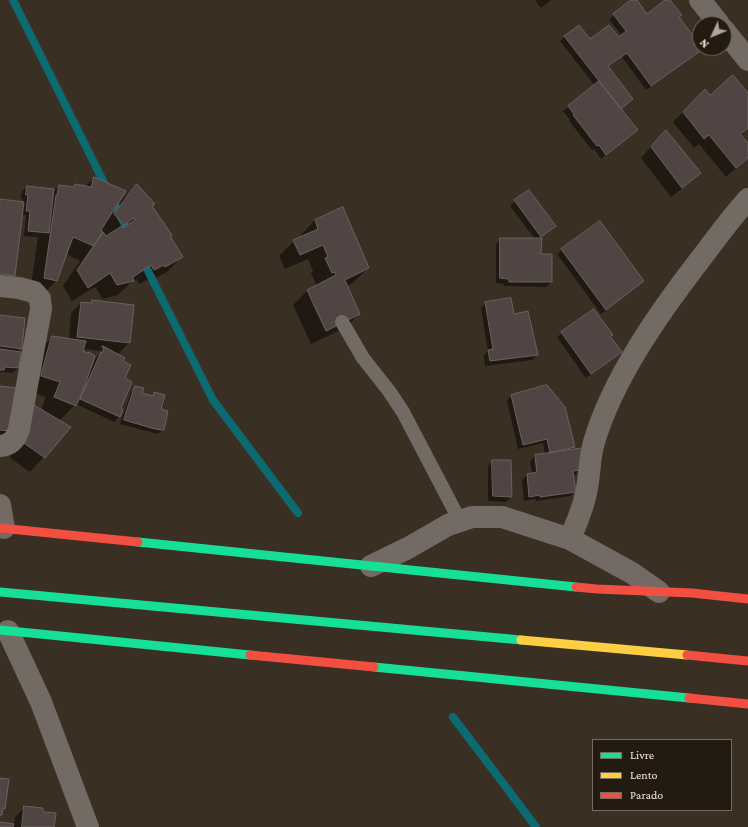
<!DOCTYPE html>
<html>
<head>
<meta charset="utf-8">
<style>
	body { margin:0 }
	#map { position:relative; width:748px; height:827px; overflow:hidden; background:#3a2f23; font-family:"Crimson Pro",serif }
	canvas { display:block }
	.legend { position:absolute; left:592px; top:739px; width:140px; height:72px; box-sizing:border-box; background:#231a10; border:1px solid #766b60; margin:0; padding:5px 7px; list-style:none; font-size:12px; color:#f2e5d8 }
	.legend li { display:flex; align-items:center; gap:8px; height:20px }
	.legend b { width:20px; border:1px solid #766b60 }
	.north { position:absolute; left:692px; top:16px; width:40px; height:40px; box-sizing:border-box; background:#231a10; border:1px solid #766b60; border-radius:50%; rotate:226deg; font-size:11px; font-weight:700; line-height:16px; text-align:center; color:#f2e5d8 }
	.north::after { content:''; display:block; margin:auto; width:14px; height:18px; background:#b2a599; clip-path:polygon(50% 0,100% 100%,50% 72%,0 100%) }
</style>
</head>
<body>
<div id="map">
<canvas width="748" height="827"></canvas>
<ul class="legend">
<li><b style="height:5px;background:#16e098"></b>Livre</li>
<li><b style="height:5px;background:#ffcf43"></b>Lento</li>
<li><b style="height:5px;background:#f24e42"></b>Parado</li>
</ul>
<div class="north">N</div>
</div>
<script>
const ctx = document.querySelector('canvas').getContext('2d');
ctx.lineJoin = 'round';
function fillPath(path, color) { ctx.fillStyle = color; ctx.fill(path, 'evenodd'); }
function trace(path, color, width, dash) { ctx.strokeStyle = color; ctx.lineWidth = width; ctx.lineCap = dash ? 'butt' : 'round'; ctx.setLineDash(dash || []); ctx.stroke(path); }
fillPath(new Path2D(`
	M535,0H551L541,8Z
	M633,0H636L647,16L668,0L678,18L702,49L646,90L622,57L607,67L632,99L620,110L636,130L601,159L594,149L592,150L569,121L570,120L563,111L595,86L560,41L565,36L590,40L619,39L622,36L609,19Z
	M748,95V127L740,135L748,144V157L726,177L699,144L694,148L673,122L695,100L710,96Z
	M656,141L699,173L689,183L671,197L641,158Z
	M94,178L114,211L122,200L137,185L151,206L181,257L167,272L150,281L149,279L139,284L137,279L129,284L118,295L103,299L95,287L72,301L63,286L80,261L66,254L56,281L42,295L30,292L38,237L24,236L26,215H21L15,275L10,280L0,279V200L23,203V199H21L22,191L27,187L53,192L59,186L73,188L75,186L85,187Z
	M515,201L550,230L538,239L540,255H551V282L546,287L504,286V284L496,283V244L501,239H535L510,206Z
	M315,220L368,268L353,283L347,286L359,314L345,328L311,344L293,305L308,290L317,286L311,273L313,271L308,259L285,269L279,256L294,241L302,237L301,235Z
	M562,250L642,281L601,314L557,254Z
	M93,301L133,306L129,343L119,353L112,352L122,362L123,379L120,409L122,410L119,417L114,422L76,404L59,421L44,457L30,472L10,458L20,421L41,410L46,397L27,391L38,351L53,337L69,339L71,313L81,303L90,304ZM82,349L102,351L96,358L91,370L89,369L82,351Z
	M486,303L513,315L537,355L532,360L485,366L484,355L488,351L481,308Z
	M0,316L21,348L17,352L18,368L13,373L2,372L0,373Z
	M562,333L612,334L609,337L621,352L586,378L557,337Z
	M0,387L11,427L4,435H0Z
	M135,387L141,394L151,397L154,394L159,410L163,429L158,434L120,424L131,392Z
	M511,396L574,446L570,451L580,470L575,475H573L575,491L570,496L536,501L535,499L524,501L522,480L527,475L532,474L530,461L535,456L545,454L543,443L518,449L507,401ZM534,459H536L539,477H537Z
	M492,461L511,497L506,502L488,501V466Z
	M25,807L42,813L53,827H0V823L14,825L15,817Z`), '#0007');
trace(new Path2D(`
	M13,0L130,235
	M142,259L213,400L298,513
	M453,717L536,827`), '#0c6b71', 8);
const building = new Path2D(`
	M631,0H637L647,14L665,0H670L682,15L679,17L700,45V48L703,49L651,86L627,53L608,66L633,99L621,109L564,36L579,25L590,39L609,25L619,37L626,31L613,14Z
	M733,75L748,93V128L740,134L748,143V158L736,168L709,135L704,139L683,112L705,89L710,95Z
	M599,81L638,130L606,155L599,145L597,146L573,115L574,114L568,106Z
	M666,130L701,173L682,188L651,147Z
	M94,177L126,191L101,230L103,232L94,246L73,237L57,281L44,278L56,195H57L59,185L74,187L75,184L91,187Z
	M137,184L155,204L152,206L172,235L170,236L183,257L165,267L164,265L154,270L151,265L133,277L134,281L117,285L110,273L88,288L77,270L103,232L106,236L122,226L123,228L135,220L134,218L124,225L114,214Z
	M27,186L54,189L49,233L28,231L30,211H26L28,195H26Z
	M529,190L556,226L541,237L514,200Z
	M0,199L24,202L15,276L0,274Z
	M343,207L369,268L345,280L360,314L326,331L307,290L336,275L335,272L332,273L325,258L328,257L323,245L300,255L293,240L318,229L315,220Z
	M600,221L644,281L606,310L561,249Z
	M500,238H542L541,254H552V282H509V279L500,278Z
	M511,298L514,314L528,311L538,355L490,361L488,350L493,349L485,302Z
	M92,300L134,305L130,343L77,337L81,302L92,303Z
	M594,309L613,335L610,336L622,352L591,374L561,332Z
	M0,315L25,318L22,349L0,346Z
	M52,336L86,341L83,351L88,353L89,352L95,356L83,391L76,406L54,397L60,382L41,376Z
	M103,346L125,358L123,361L131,365L125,378L132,382L121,408L123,410L120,417L80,399L101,352L102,353L104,348L102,347Z
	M0,349L21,352L19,368L5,367L4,370H0Z
	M547,385L565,407L575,447L550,453L547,439L523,445L511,395Z
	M0,386L18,388L10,431L0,430Z
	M135,386L144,388L142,393L153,396L154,392L165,395L161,409L168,411L164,430L155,429L124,420Z
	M34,405L71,427L45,458L24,443Z
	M584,448L581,470L573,471L576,492L540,497V495L529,497L527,474L537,472L535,455Z
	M492,460H511L512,497L493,496Z
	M0,778L9,779L5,809L3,808L2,815H0Z
	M24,806L43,808V812L56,813L54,827H22Z
	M0,822L14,824L13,827H0Z`);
fillPath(building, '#504543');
trace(building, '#6b6160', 1);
trace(new Path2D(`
	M342,322L363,358L389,391L403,412L460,521`), '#736a64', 14);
trace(new Path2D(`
	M700,0L719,24
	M724,30L748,60
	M0,286L19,288L34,292L40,299L41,309L19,429C16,439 11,445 0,446
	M0,505L4,528
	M570,539C576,524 583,509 586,493C590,476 589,459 594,442C613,378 659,313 699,261C715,240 730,219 748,199
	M371,566L408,548L448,525L472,517H502L570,539L632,573L659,592
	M8,631L41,702L88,827`), '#736a64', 22);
trace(new Path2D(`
	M138,542L576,587
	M0,592L521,640
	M0,630L250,655
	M374,667L689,698`), '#16e098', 9);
trace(new Path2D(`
	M521,640L687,655`), '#ffcf43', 9);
trace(new Path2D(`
	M0,528L138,542
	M576,587L597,589L692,593L748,599
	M250,655L374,667
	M687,655L748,661
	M689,698L748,704`), '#f24e42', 9);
</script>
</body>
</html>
